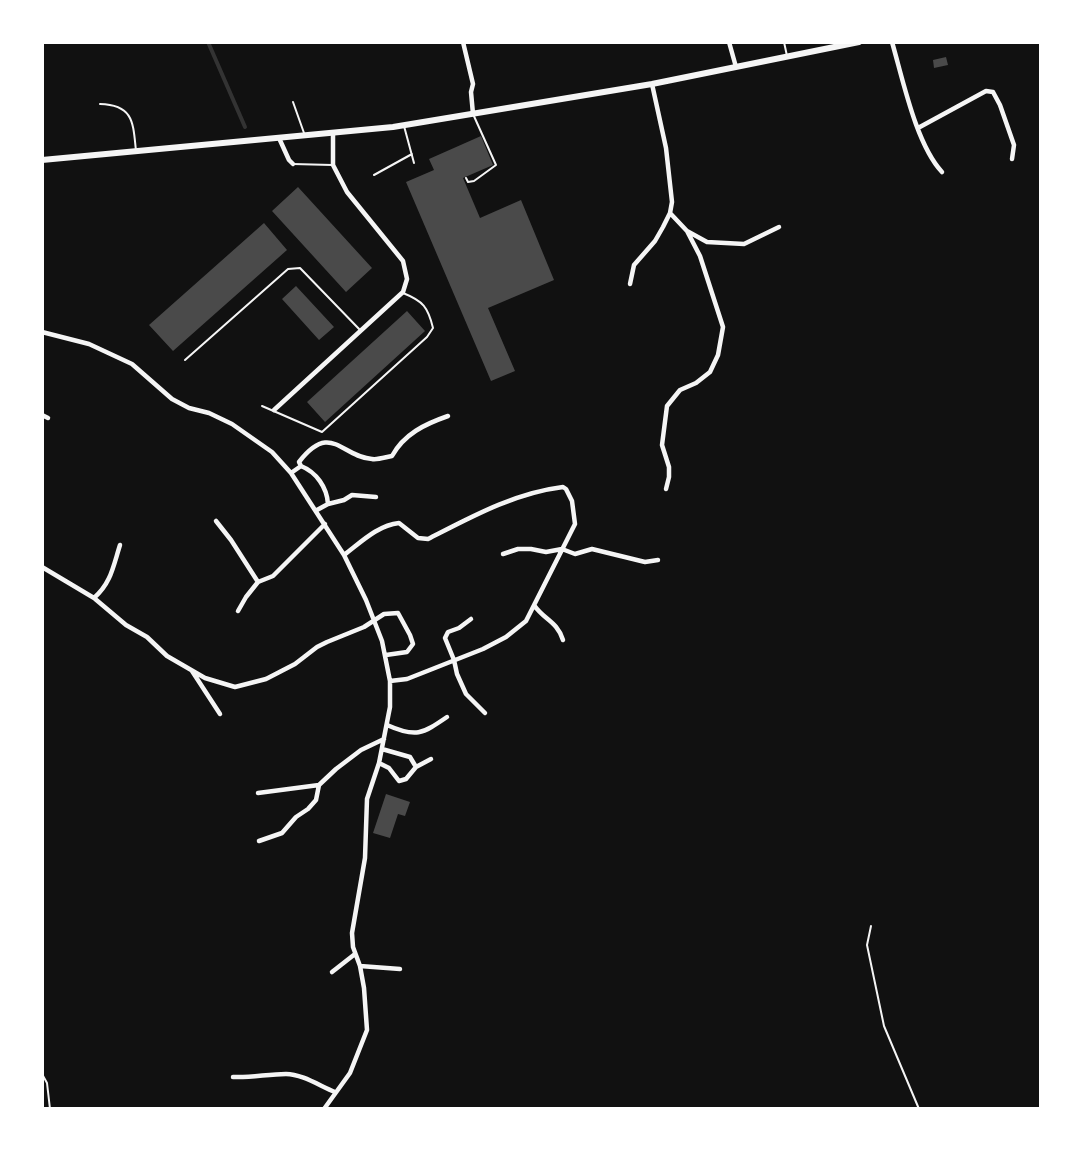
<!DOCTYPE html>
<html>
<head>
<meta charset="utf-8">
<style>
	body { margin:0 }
	#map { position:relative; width:1083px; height:1151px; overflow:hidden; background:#111; font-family:Ubuntu,sans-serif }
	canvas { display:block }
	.frame { position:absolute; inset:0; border:44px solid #fff; pointer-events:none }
</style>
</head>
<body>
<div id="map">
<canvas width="1083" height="1151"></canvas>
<div class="frame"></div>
</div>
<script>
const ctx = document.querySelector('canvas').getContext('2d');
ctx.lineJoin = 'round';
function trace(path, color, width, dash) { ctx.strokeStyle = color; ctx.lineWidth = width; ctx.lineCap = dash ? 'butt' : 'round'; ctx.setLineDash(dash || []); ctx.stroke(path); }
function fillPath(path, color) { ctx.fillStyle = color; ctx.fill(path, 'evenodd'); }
trace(new Path2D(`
	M208,42L245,127`), '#333', 4);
fillPath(new Path2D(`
	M946,57L948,65L934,68L933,60Z
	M481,136L493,165L463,178L480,218L521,200L554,280L488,308L515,371L491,381L406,182L434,170L429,159Z
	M298,187L372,268L346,292L272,211Z
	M264,223L287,250L173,351L149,325Z
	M296,286L334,327L319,340L282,299Z
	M407,311L425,331L325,422L307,402Z
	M386,794L410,802L405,816L398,814L390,838L373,833Z`), '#4a4a4a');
trace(new Path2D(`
	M42,1074L47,1083L50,1109`), '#f5f5f5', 2);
trace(new Path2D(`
	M784,42L787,56
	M293,102L304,133
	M100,104C134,105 133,123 136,151
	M404,126L414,163
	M293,164L332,165
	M374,175L412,154
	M466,178L468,182L474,181L496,165L473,114
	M185,360L288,269L300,268L361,331
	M262,406L322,432L427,337L433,328C428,307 423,301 403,293
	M871,926L867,945L884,1026L919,1109`), '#f5f5f5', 2);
trace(new Path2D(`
	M463,42L473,84L471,92L473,114
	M729,42L736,67
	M892,42C903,80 916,144 942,172
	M918,128L986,91L993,92L1000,105L1014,145L1012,159
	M279,138L289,160L293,164
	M670,213L687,231L707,242L744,244L779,227
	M630,284L634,265L655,241L663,227L670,213L672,202L666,148L652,84
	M42,332L89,344L132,364L172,399L189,408L209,413L232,424L272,452L291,473L344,555L366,600L382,641L390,681V707L379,763L367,799L365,858L352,933L353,947L360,966L364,988L367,1030L350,1073L324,1109
	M274,410L403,292L407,279L403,261L347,192L333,165V133
	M42,415L48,418
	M301,466L299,462C331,421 341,457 372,459C378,460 386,457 392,456C404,434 425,424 448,416
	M291,473L301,466C316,472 327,487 328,504
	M666,489L669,477V467L662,445L667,406L680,390L696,383L710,372L718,355L723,327L700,256L687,231
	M317,510L328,504L344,500L352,495L376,497
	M216,521L231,540L258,582
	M503,554L518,549H531L546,552L562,549L575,554L592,549L645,562L658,560
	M344,555C360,543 378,525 399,523L418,538L428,539C471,517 514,493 563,487L566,489L572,501L575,524L526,621L506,637L483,649L407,679L390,681
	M42,567L94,598L126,625L147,637L167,656L205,678L235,687L266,679L295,664L317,647L327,642L364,627L384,614L398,613L410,635L413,644L407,652L386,655
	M94,598C111,583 113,567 120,545
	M534,605C544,620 557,621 563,640
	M238,611L246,597L258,582L273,576L325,524
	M471,619L459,628L448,632L445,638L454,660L457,674L466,694L485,713
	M192,671L220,714
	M387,725C416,738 422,734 447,717
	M382,749L410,757L416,767
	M379,763L389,768L399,781L406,779L416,767L431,759
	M258,793L319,785
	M259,841L282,833L296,817L308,809L316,800L319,785L336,769L361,750L384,739
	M360,966L400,969
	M332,972L355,954
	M233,1077C251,1078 268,1074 286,1074C302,1074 320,1086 335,1092`), '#f5f5f5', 4.5);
trace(new Path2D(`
	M42,160L393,127L652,84L859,42`), '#f5f5f5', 6);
</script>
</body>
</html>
